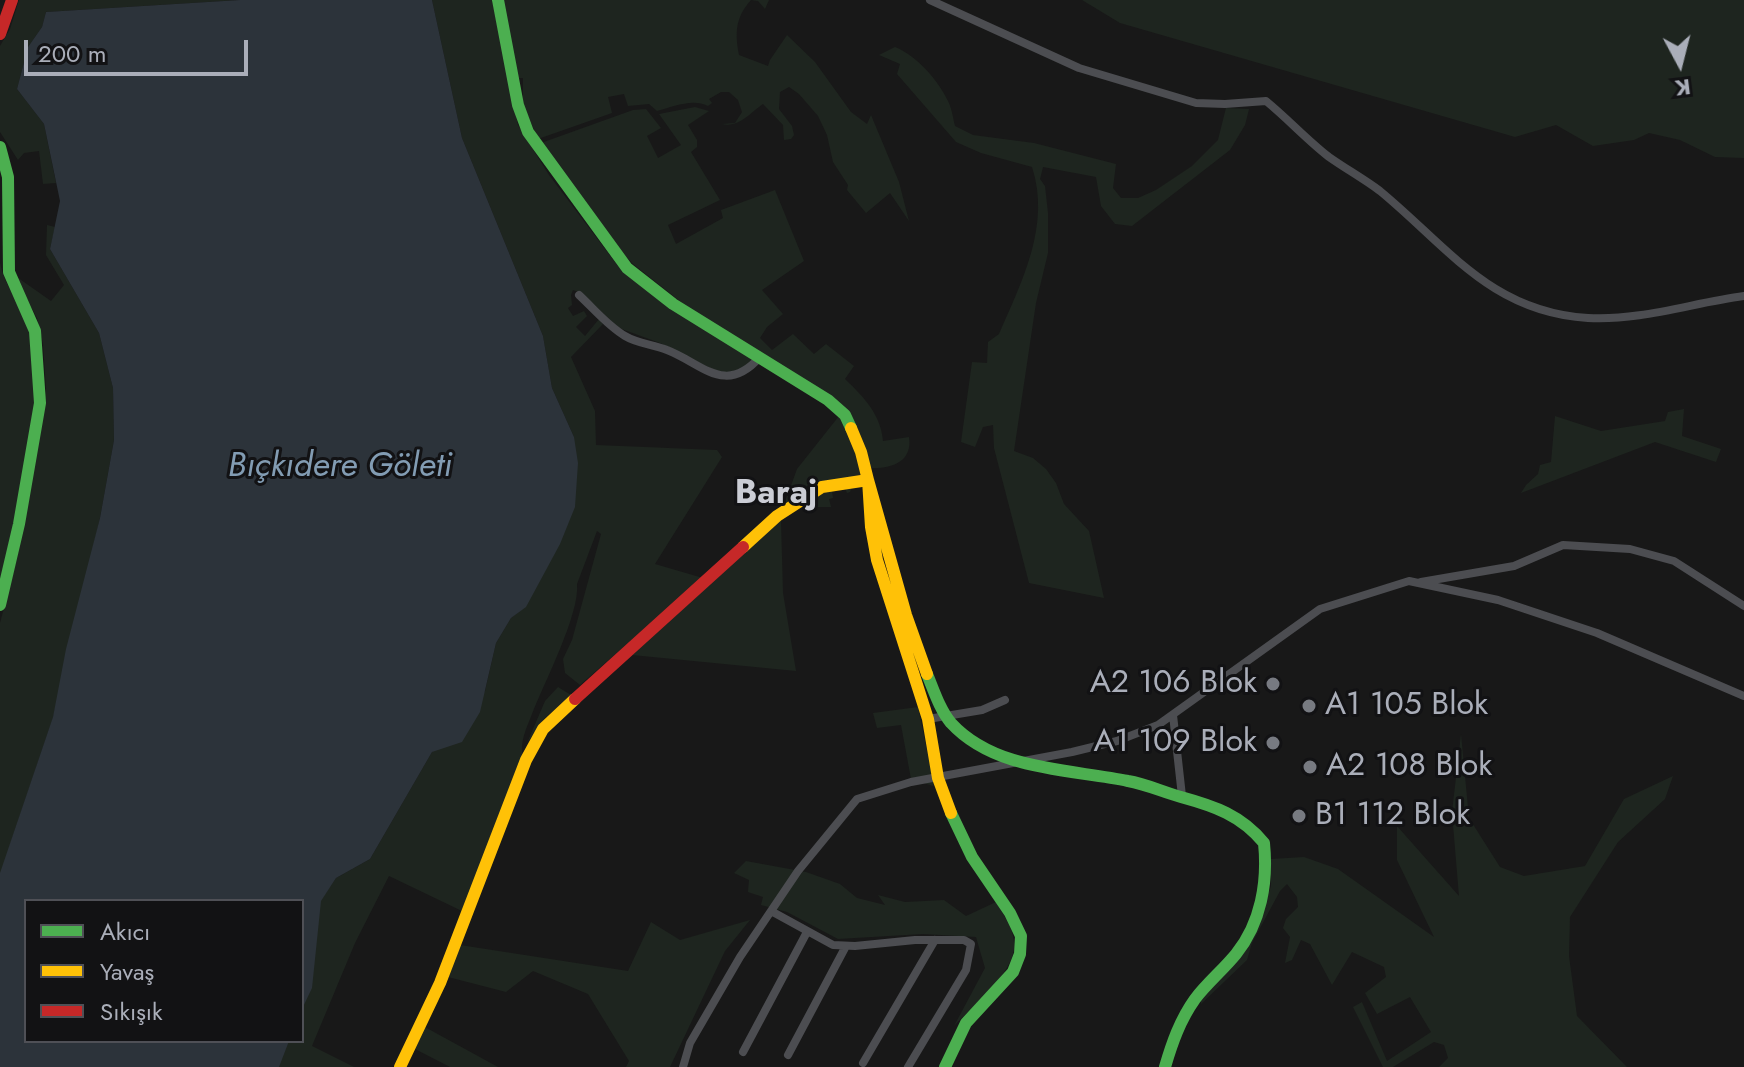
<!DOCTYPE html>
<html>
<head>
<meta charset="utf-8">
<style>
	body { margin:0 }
	#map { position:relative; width:1744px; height:1067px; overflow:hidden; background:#181818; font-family:Jost,sans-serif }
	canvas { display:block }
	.legend { position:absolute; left:24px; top:899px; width:280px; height:144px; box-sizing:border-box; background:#121214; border:2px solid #4f5056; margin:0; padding:10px 14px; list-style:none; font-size:24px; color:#aaaeb9 }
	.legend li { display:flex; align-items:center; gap:16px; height:40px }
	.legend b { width:40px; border:2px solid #4f5056 }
	.north { position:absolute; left:1640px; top:24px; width:80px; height:80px; -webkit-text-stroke:6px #121214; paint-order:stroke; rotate:173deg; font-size:22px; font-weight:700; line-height:32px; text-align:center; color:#aaaeb9 }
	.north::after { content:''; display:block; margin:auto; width:28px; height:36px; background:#aaaeb9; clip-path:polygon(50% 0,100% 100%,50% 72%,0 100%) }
	.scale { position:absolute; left:24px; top:40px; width:224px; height:36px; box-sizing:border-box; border:4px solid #aaaeb9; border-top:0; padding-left:10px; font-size:24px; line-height:28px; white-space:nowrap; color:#aaaeb9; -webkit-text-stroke:6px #121214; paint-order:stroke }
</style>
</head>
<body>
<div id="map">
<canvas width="1744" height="1067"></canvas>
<ul class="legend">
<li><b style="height:10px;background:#4caf50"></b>Akıcı</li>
<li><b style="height:10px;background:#ffc107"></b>Yavaş</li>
<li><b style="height:10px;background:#c62828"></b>Sıkışık</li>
</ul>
<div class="north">K</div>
<div class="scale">200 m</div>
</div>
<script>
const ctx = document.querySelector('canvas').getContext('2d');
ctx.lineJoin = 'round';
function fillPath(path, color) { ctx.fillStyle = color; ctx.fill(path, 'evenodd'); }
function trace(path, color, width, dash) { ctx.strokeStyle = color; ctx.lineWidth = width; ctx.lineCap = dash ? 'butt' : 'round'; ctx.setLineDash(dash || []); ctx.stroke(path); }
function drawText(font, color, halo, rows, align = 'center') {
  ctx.font = font + ' Jost,sans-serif'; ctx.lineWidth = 6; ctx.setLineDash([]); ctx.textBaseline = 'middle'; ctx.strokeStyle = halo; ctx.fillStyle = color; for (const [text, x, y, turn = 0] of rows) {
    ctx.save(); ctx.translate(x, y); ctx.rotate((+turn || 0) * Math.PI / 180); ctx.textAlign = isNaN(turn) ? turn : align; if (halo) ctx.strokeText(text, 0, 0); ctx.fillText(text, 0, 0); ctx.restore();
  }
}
fillPath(new Path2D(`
	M19,0H240L46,12L42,27L28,47L17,89L44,124L56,183L43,184L39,151L24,153L18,160L0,132V46L10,29Z
	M432,0H492L518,125L549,175L618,266L753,359L740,370L720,373L660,343L619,328L581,293L573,290L571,295L572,305L568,308L573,316L584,311L587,316L576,327L585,336L599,319L603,324L571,357L595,411L596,445L717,450L722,457L655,564L703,578L580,685L565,673L563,659L572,640L601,534L597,531L577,584C580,614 544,683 532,714C527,727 519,743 523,756L464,912L389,876L355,943L312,1046L354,1067H0V623L17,559L46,389L43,344L37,318L14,275L51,301L64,285L46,255L47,225L55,227L50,249L99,333L113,388L114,440L100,518L53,718L9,848L26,901V1041H302V920L320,901L336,878L370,859L432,752L485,691L496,643L511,618L526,606L574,437L552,388L543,336L462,138Z
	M503,0H769L765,9L758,1L751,0C735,18 735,33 739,55L768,66L770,60L787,35L815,62L851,112L867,124L871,115L899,182L909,221L890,193L866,213L847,190L848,185L833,162L827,135L818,116L799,94L789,87L780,92L779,109L792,126L794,135L791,139L784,140L783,125L763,104C750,113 739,128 722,124L735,123L742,112L738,100L729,92H721L709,99L712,103L708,106C692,98 673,107 657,111L649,104L628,106L624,94L608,97L612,113L538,139L523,104V78H518Z
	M1082,0H1744V158L1715,157L1680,140L1649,133L1634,140L1593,146L1556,125L1515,137L1120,23Z
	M895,47C917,56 938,80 948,101C952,109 953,118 955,126L973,135L1034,143L1116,164L1113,188L1121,198H1138L1156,190L1192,166L1218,140L1226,108L1249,109L1245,125L1230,150L1132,226L1115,224L1101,206L1096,177L1043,167L1040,179L1045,186L1048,213V253L1036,303L1014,451L1033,458L1046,469L1056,483L1064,504L1089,531L1104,598L1029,583L994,448L993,425L983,427L975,447L961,442L972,362L987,363L988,342L999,334C1022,281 1051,225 1032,167L981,153L956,142L897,74L900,64L879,55Z
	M695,107L709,111L688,125L697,140V147L691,152L720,200L668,225L676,244L723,218L721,210L775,190L804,261L762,290L783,314L767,327L760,338L772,350L793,334L814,354L826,344L854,366L845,379C864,397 881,415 883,441L909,437C913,462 891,469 870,468L855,425L681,302L633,264L616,246L541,143L633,110L646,109L661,128L647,136L658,158L681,145L659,114Z
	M0,262C4,288 25,308 32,334C47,400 14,518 0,584Z
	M1684,409L1682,436L1721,449L1716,462L1655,442L1521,493L1526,485L1538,474L1540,465L1551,462L1555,416L1601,431L1665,421L1668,412Z
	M839,416L854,450L861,476L784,505L797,469Z
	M852,487L850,492L847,493L845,488L832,492L833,498L829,499L831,507H800L831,488Z
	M781,520L783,593L796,671L632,655Z
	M558,687L571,695L544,719L527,743L545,701Z
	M918,707L934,784L933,786L911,779L901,725L877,728L873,713Z
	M1461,734L1469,818L1500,867L1524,876L1585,866L1624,799L1673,776L1665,799L1618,842L1570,917L1569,956L1577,1016L1627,1067H1439L1448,1058L1444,1045L1434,1042L1393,1067H1383L1353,1007L1362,1002L1387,1061L1431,1032L1410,997L1377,1014L1365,993L1386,977L1384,967L1352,952L1332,985L1310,944L1301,940L1292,960L1285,963L1290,937L1283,928L1286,919L1298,907L1297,897L1287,884L1280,891L1252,943L1247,960L1201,1004L1200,999L1262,913L1271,886V859L1304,857L1338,869L1434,937L1397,860V826L1459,896L1452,812Z
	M746,861L806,872L840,884L857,898L885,905L878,895L905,902L944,900L966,916L996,902C1003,914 1013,927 1014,942C1018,970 972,1007 954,1026L985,968L976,937L923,934L838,939L787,912L761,905L763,897L748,892L749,880L734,873Z
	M750,920L725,951L670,1067H626L629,1061L588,994L533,971L506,992L448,977L460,945L628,971L651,922L680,940Z
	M423,1026L498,1067H450L413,1048Z`), '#1e251f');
fillPath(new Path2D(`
	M240,0H432L462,138L543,336L552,388L574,437L578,463L575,507L560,544L526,607L511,618L496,643L480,712L462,742L432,752L370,859L336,878L321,901L312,988L302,1009V901H26V1041H289L279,1067H0V873L53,717L66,649L100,518L114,440L113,388L99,333L50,249L60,201L44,124L17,89L28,47L42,27L46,12Z`), '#2c333a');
trace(new Path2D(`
	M930,0L1079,68L1196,103L1225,104L1266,101C1288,119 1307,140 1329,157C1346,169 1364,179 1380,191C1448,247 1491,312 1588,318C1640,321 1692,303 1744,296
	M579,295C594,309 608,326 625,336C638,344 653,344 667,350C703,364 725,396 760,357
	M1421,582L1514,566L1563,545L1630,549L1674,561L1744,606
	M1173,715L1182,796
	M928,719L982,710L1005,700
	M771,911L833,945L855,946L915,940H964L971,944L966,970L908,1067
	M743,1052L807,932
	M788,1055L846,946
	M863,1063L935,940
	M683,1067L690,1043L740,957L798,871L857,799L911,782L1072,752L1117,741L1158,725L1320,609L1409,581L1498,600L1597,633L1744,696`), '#4c4d51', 8);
trace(new Path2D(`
	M498,0L518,105L528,132L627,268L673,304L828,400L845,415L851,428
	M0,147L8,177L9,272L35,331L40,403L19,524L0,605
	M927,674C934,691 940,710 951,723C995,771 1070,769 1128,781C1146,784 1163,792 1181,797C1214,806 1241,815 1264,843C1268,882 1261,923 1236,954C1223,970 1207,983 1195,999C1180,1020 1172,1043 1165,1067
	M945,1067L966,1023L1013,972L1020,954L1021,936L1010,913L972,857L951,813`), '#4caf50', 12);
trace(new Path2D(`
	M851,428L861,452L868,480L871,527L877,560L928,719L938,778L951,813
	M743,547L777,516L822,487L868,480L906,615L927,674
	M400,1067L440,983L526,760L543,729L575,699`), '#ffc107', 12);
trace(new Path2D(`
	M0,34L12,0
	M575,699L743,547`), '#c62828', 12);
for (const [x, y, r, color] of [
	[1273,684,8,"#777a81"],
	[1309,706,8,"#777a81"],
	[1273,743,8,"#777a81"],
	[1310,767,8,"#777a81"],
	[1299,816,8,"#777a81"]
]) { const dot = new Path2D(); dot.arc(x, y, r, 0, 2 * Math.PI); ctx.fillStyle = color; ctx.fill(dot); trace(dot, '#121214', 3); }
drawText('32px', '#aaaeb9', '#121214', [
	["A2 106 Blok",1257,684,"right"],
	["A1 105 Blok",1325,706],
	["A1 109 Blok",1257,743,"right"],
	["A2 108 Blok",1326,767],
	["B1 112 Blok",1315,816]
], 'left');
drawText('italic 34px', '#829cb3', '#121214', [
	["Bıçkıdere Göleti",340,468]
]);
drawText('bold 34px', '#cbcdd5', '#121214', [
	["Baraj",776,495]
]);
</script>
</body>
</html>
